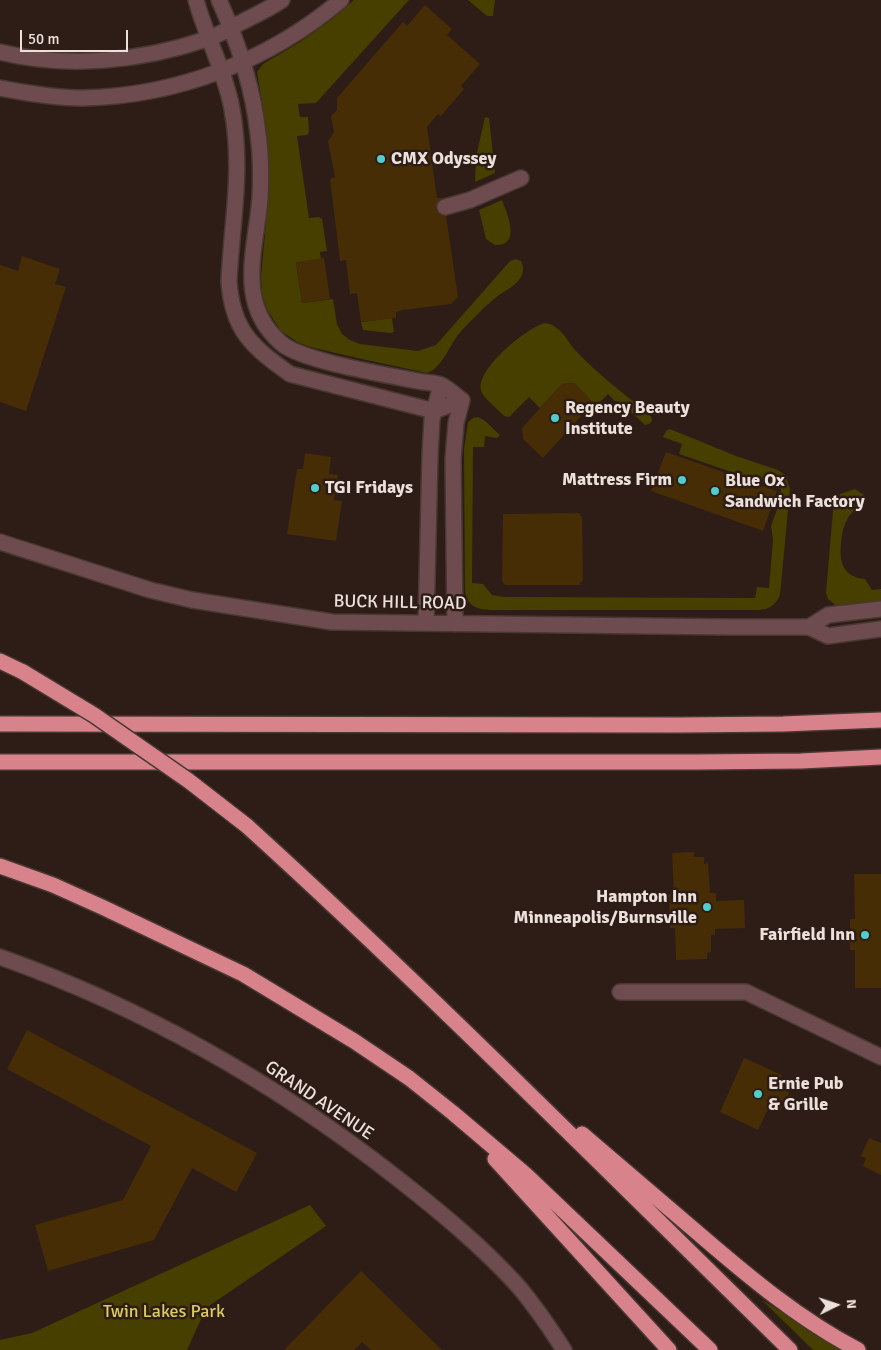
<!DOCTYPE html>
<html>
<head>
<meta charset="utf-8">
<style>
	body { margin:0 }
	#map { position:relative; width:881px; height:1350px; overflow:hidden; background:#2d1d16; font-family:Signika,sans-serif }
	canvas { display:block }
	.north { position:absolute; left:811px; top:1280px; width:50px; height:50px; -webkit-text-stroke:4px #2d1d16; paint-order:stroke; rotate:86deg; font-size:14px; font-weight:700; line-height:20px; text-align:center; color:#ece0db }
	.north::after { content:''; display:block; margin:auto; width:18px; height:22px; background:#ece0db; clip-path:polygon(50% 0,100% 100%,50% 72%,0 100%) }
	.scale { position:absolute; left:20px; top:30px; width:108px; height:22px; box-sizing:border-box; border:2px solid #ece0db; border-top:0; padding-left:6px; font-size:15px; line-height:18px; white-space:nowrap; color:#ece0db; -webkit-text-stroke:4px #2d1d16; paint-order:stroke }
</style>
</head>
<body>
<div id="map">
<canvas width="881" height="1350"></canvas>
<div class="north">N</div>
<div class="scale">50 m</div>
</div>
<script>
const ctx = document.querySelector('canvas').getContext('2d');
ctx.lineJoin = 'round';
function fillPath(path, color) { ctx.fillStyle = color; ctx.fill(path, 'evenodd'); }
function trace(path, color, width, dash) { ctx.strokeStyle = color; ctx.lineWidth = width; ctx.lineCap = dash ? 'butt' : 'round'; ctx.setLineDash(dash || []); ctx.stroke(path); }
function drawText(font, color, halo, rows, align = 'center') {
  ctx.font = font + ' Signika,sans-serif'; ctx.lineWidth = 5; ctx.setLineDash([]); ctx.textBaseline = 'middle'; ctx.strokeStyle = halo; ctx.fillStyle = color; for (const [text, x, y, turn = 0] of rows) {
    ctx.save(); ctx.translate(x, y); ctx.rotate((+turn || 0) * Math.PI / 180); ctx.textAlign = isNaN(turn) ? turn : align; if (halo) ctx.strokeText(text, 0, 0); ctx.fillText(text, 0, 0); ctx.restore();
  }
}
fillPath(new Path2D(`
	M354,0H409L316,103L298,104L300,117H308L309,132L307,135L297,136L309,218L319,217L322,219L327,251L320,252L321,259L296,263L302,303L333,299L337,324L342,334L350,340L360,344L418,351L436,345L510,261L516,259L521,261C529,278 512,287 499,295C492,301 485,306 479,313C472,320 464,327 458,335C449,347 441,369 427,373L362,359L310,347L297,342L281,331L268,311L262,296L261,276L268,202L269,157L264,114L257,72L263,64L300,42L332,19Z
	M468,0H495L493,16H487Z
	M485,117L489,118L495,173L475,182L476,157Z
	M502,200C507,214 522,246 495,245L486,239L479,210Z
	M392,318L394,332L390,333L363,330L361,322Z
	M545,323C560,325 566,339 575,350C598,375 625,394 651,416L652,421L649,424L645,425L621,402L615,401L608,394L598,404L593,403L574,383L562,384L540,408L529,397L509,417L504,416C499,410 482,397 481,390C476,369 526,328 545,323Z
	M478,417L485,421L500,435L497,438L485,436L484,447H473L472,583L483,584L492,595L504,597L755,598L757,587L769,588L773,540L771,526L779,504L781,489L679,454L682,444L663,437L666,431L670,429L736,456L778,470L786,476L790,489L780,595C774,608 767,610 754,610H497C482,610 466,609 465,590L464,449L468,422L473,418Z
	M855,489L864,495C863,507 852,509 847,520C843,527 842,535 841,543C839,562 843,577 865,579L872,590L881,589V605L838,607L828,599L826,593L833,511L840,494Z
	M310,1205L326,1226L206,1308L187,1350H0V1340L32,1333Z
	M761,1299L819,1336L845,1350H813Z`), '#463f00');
fillPath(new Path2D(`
	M425,5L452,29L447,35L480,64L461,86L464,89L441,116L438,114L427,127L437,198H443L438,201L436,209L439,214L446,216L458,297L451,304L403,310L396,312V318L361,322L357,293L350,294L346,260L340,261L330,179L335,177L328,141L334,132L331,116L337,110V98L403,22L407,26Z
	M22,256L60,269L55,284L66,287L26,411L0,402V265L18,271Z
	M324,258L330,299L302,303L296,262Z
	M574,383L593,403L543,458L523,439L522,428L562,384Z
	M666,452L777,491L763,531L651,491Z
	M305,453L331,457L329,474L338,475L334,500L342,501L336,541L287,534L297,469H303Z
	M579,513L582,517L583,580L579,585H505L502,581L503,514Z
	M694,852V857H704V864L708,863L710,893H716V901L744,900L745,928L715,929V935H711V952L707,953V959L676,960L675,928H670L669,894H674L672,853Z
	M854,874H881V988H855V950H850V919H855Z
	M27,1030L257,1153L236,1192L192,1168L154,1240L48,1271L35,1225L123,1200L151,1146L7,1069Z
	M744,1058L782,1075L779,1082L791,1088L780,1112L769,1107L758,1130L720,1112Z
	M869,1138L881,1143V1175L863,1166L866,1158L861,1156Z
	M361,1271L442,1350H371L362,1342L354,1350H284Z`), '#462d06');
const minor = new Path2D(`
	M196,0C206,37 225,71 232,109C243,170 232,220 229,281C232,330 252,347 290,374L434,411L462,400
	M219,0C238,42 253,87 258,134C261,155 261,176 260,198C256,249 235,303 281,343C301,361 388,375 418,381C425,383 434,382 441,385C448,388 456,396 462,400
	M0,52C68,69 142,61 207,39C219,35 230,28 242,22C255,15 269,9 282,0
	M0,88C27,93 55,98 83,98C177,96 269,61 341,0
	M445,207L470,200L521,178
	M0,542L150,590L192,600L332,622L729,627H809L828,636L881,629
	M426,623L430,455L432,419L441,385
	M455,624L453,459L456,423L462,400
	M809,627L828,615L881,609
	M0,957C144,1008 277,1084 397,1178C439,1211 482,1246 518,1286C535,1306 550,1328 564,1350
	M620,992H746L881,1057`);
const highway = new Path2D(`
	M0,661L23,672
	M0,724L680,725L783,724L881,720
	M0,762H698L801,761L881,757
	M247,826C433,995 610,1174 790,1350
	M0,866L53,885L102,907L243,974L354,1041L409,1078L453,1113L525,1174L710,1350
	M582,1134C621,1167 660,1201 699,1234C749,1277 799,1319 858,1350
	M495,1159L669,1350`);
trace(minor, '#483832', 18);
trace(highway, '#483832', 18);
trace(minor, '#6e4b4e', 15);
trace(highway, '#d8838c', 15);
const highwayBridge = new Path2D(`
	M23,672L94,715L189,781L247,826`);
trace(highwayBridge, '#483832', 18, []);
trace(highwayBridge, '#d8838c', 15);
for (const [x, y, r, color] of [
	[381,159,5,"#53cdc9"],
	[555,418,5,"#53cdc9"],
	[682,480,5,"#53cdc9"],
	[315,488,5,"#53cdc9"],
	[715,491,5,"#53cdc9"],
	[707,907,5,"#53cdc9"],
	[865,935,5,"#53cdc9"],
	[758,1094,5,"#53cdc9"]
]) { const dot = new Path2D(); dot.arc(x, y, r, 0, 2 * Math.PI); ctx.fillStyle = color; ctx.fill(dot); trace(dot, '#2d1d16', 2); }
drawText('bold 18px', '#ece0db', '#2d1d16', [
	["CMX Odyssey",391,159],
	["Regency Beauty",565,408],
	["Institute",565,429],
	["Mattress Firm",672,480,"right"],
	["Blue Ox",725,481],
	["Sandwich Factory",725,502],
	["TGI Fridays",325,488],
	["Hampton Inn",697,897,"right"],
	["Minneapolis/Burnsville",697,918,"right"],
	["Fairfield Inn",855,935,"right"],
	["Ernie Pub",768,1084],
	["& Grille",768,1105]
], 'left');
drawText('18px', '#ece0db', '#2d1d16', [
	["BUCK HILL ROAD",400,603,1],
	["GRAND AVENUE",319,1101,34]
]);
drawText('18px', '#dccd5b', '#2d1d16', [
	["Twin Lakes Park",164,1312]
]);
</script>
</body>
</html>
